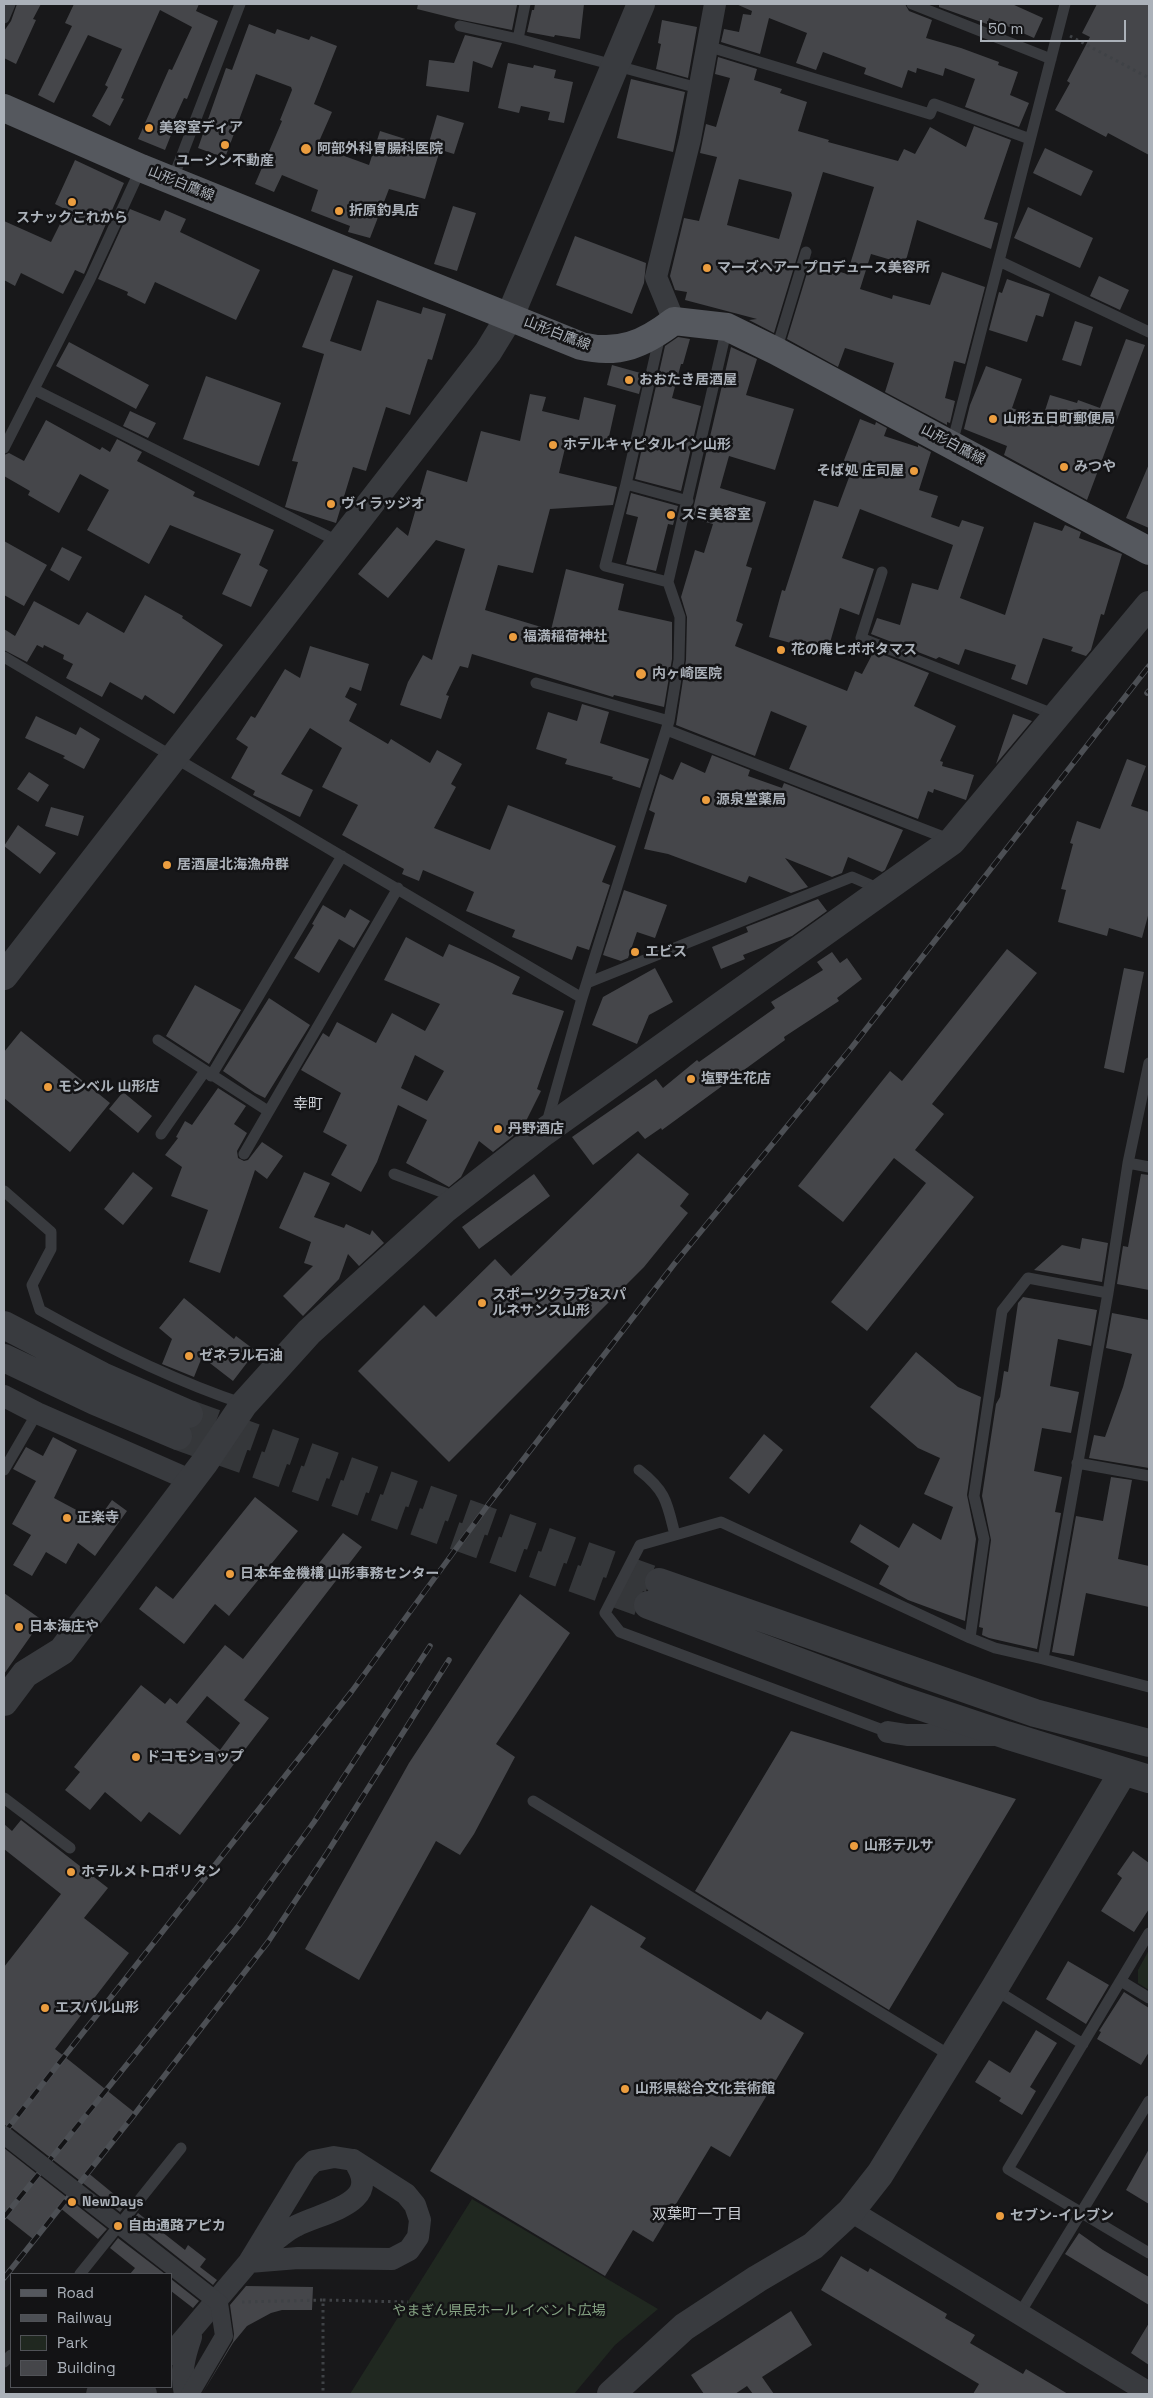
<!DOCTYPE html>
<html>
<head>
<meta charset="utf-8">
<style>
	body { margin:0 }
	#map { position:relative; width:1153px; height:2398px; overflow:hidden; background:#18181a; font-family:"Space Grotesk",sans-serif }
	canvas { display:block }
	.frame { position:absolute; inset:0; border:5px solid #abb1b9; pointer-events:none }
	.legend { position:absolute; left:10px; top:2273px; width:162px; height:115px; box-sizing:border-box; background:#131315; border:1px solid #505257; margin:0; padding:6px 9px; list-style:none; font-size:15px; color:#abb1b9 }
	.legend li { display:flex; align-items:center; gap:10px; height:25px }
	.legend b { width:25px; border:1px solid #505257 }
	.scale { position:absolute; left:980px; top:20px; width:146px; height:22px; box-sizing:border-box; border:2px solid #abb1b9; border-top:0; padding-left:6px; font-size:15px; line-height:18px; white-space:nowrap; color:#abb1b9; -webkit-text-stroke:4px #131315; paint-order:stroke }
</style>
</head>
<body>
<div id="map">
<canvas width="1153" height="2398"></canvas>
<div class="frame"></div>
<ul class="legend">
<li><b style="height:6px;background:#55585e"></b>Road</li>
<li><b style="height:6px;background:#4c4f54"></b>Railway</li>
<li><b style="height:14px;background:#202820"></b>Park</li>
<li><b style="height:14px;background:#45464a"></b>Building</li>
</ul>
<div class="scale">50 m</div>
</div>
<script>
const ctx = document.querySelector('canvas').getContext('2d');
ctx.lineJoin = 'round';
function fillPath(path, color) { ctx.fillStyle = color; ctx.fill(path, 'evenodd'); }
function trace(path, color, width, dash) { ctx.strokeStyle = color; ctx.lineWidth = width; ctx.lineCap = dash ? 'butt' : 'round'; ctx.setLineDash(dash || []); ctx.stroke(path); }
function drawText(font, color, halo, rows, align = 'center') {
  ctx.font = font + ' "Space Grotesk","Noto Sans JP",sans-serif'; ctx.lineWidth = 5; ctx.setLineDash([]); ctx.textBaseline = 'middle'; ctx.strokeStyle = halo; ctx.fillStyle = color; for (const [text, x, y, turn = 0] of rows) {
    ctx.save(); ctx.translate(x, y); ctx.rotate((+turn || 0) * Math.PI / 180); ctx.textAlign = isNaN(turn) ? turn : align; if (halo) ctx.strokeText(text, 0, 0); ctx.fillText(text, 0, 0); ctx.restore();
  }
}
fillPath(new Path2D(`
	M1149,1950V1990L1138,1983V1970Z
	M472,2199L658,2309L615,2345L574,2394H350Z`), '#202820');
fillPath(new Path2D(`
	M17,4H41L33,19L36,20L16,64L4,58V31L11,21Z
	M74,4H199L196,11L218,21L187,99L184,98L170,129L173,130L165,150L138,139L169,69L172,70L192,27L160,10L121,98L124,99L110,126L92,116L108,87L105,85L122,49L88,35L54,103L38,95L72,26L65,23Z
	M418,4H513L517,5L512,30L457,19L417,9Z
	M535,4H584L580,39L555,35L554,37L527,32L532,10H534Z
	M736,4H905L909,11L932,20L926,38L961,48L999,62L998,65L1018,72L1010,95L1029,103L1019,127L965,107L975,79L945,68L943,76L917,68L916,73L908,70L902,88L864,74L866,68L823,52L816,70L796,63L807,33L769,18L760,54L721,42L724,29L739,32L743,14L751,15L752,11Z
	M939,4H1012L1043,18L1034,38L989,18L987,24L939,7Z
	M1097,4H1149V155L1108,133L1106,137L1055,110L1070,83L1067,81L1090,37L1082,33Z
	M662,20L697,27L688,78L656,69L661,44L658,43Z
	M249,24L275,34L277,29L309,40L311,36L337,46L314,104L332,112L317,146L369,165L380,131L440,150L425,199L389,189L370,238L348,232L350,226L311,211L318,190L282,175L274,192L255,184L282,121L280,120L292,90L291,87L256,74L225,158L198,148L226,68L232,70Z
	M465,35L502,43L492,68L473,61L469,92L426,86L429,60L454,63Z
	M718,57L757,69L754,80L782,89L780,93L807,102L798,131L829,140L828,142L898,161L904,149L915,154L930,127L966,147L974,126L1011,140L984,219L998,223L991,249L917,220L905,264L871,254L860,289L892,299L893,295L930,305L942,272L985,287L965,364L954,361L945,398L955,401L950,423L947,422V425L885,392L894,363L845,348L838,367L787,339L810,263L847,274L874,187L823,172L774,333L749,320L757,319L685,300L687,292L675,290L670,276L684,218L699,221L717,157L700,153L706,124L716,127L730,78L715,74ZM739,179L791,192L792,195L779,239L727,225Z
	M508,63L533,68L534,65L556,70L554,78L573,82L564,123L548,120L550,112L521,106L519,113L498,108Z
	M631,79L685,92L673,152L617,138Z
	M437,115L464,123L454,154L428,146Z
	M1045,148L1093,171L1081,196L1033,173Z
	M75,160L124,183L84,274L75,270L63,294L21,273L15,286L4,280V221L51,242L67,210L55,204Z
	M453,206L476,213L457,271L434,264Z
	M1028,207L1093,238L1080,268L1014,238Z
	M130,209L160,221L165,210L186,219L180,232L260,270L236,320L155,282L145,304L127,295L128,292L98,279Z
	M575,236L646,263L644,283L632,314L556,285Z
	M333,269L353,276L330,341L361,351L377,300L421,314L423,307L446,314L432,360L428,359L410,415L386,407L366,471L353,467L336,523L285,507L298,462L292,461L324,354L302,347Z
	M1099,276L1129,290L1120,310L1090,296Z
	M1007,279L1050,294L1043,317L1036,315L1027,342L989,330L999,292L1002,293Z
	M1075,321L1093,327L1081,366L1062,360Z
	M678,337L690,339L683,364H681L672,398L701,406L681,491L635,479L665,346Z
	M1126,339L1145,345L1087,500L1004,455L1007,446L964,429L970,405L986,366L1022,379L1012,408L1042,420L1050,395L1077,403L1078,400L1100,408Z
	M69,342L149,385L136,409L56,366Z
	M731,347L757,359L746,395L794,409L775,470L729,456L720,488L766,502L746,566L752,568L736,621L743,624L735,646L847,691L855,671L862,674L874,651L929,673L914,706L956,726L940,761L943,762L942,766L974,775L966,800L934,789L933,793L928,791L918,819L789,769L807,726L771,711L755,756L676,725L686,660L687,617L681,597L695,550L704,553L713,524L691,518Z
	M612,365L644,374L639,394L607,385Z
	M206,376L281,403L259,466L183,439Z
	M530,394L546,397L542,411L579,420L584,397L616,405L606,450L567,440L559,473L617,487L613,505L550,509L533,573L498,565L485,610L551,630L566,569L624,584L618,610L672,622V659L664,707L614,695L613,697L472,654L468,668L460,666L446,695L449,696L441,719L400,705L408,682L423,655L432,660L465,549L436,540L388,598L358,574L397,527L408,536L427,470L467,482L481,431L520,441Z
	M130,411L156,423L148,438L123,426Z
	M860,419L875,425L876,422L887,428L884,436L918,447V445L931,452L919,490L938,496L931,517L959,527L962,520L984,527L960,598L1005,615L1034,522L1062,531L1065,525L1081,532L1079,538L1122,554L1104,615L1101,614L1091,650L1086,656L1071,651L1073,647L1043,638L1027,685L1011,679L1016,665L965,649L959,665L939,657L936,659L871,634L877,618L900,625L912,583L938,590L953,545L860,509L842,558L874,569L859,615L840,608L827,653L769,637L782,590L785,591L814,500L838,507L851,472L841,468Z
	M46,420L100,450L102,447L110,452L117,439L142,452L137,461L195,492L193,496L274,530L259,565L268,570L251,607L222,594L241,554L170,525L149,564L87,530L109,490L80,474L59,513L28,495L30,491L4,476V455L9,453L24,461Z
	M1149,464V528L1126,518Z
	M631,493L678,506L673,525L668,524L656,571L626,564L638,517L626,514Z
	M4,541L47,565L24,606L4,595Z
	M62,547L82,557L69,581L50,570Z
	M145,595L183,616L182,618L223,645L174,714L145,695L142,700L110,682L102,697L66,678L73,664L63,659L64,655L44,645L43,648L37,645L27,662L4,650V629L15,636L34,601L79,625L87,612L124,633Z
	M310,646L369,664L361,691L350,687L345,697L357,704L349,721L388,744L391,739L430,763L437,750L462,764L451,784L456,787L434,828L490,850L508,805L616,846L602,882L610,885L589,950L577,946L572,960L512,937L515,930L466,911L474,892L423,870L419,881L402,874L404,869L342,835L358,805L322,787L342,748L310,728L281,774L313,790L300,817L253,795L255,791L231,778L248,747L236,739L251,716L255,718L285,669L300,678Z
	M582,704L609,712L600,743L649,759L640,788L612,779L613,777L565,764L567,759L536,749L548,712L577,721Z
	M1013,714L1032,721L996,764Z
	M36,716L76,735L80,727L100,739L84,769L63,758L65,756L25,738Z
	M712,755L750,770L748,776L782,788L784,783L903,830L885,870L882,872L848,857L842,873L832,877L785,858L808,887L791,893L749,876L746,883L668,854L644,849L655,813L649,810L660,774L673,780L681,762L705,773Z
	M1127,759L1146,766L1131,806L1149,812V912L1142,938L1109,928L1107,936L1058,922L1066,890L1061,889L1073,844L1070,843L1077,821L1100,829Z
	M29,772L49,785L38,802L17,789Z
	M51,807L84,816L78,836L45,826Z
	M18,825L56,853L40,874L4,846Z
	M624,890L667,905L655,938L637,932L628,958L621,961L603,955Z
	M818,899L827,911L792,936L743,955L745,959L721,969L712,947L748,932L746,927Z
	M323,905L345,918L350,909L370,921L354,948L339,939L319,973L294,958L314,925L312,924Z
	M406,937L443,957L449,944L492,963L520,977L512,994L564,1011L537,1089L541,1091L522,1129L493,1152L479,1141L461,1177L449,1187L406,1163L427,1120L398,1105L377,1162L361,1192L331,1175L347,1145L323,1132L341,1093L301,1070L323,1033L329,1037L337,1022L376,1043L392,1013L425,1031L440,1004L384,980ZM415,1055L444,1071L427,1101L401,1088Z
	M1007,949L1037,973L932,1104L944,1114L915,1150L974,1197L867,1331L831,1302L926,1183L894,1158L843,1222L798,1186L890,1071L902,1081Z
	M832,952L840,963L847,958L862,979L837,998L839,1001L784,1037L785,1040L662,1130L661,1128L645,1139L638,1131L593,1165L572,1137L656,1079L663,1088L697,1060L699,1062L744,1030L775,1008L771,1002L823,970L817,962Z
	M655,968L673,1002L649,1015L637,1044L592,1025L603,997Z
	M1124,968L1144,972L1124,1073L1104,1068Z
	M195,985L241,1010L209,1064L166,1036Z
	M269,998L310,1025L265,1098L255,1093L223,1071Z
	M21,1031L110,1103L70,1152L4,1098V1052Z
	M218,1088L246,1106L234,1124L247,1133L237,1151L238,1158L244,1161L248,1160L262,1142L283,1156L267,1179L255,1170L220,1273L189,1262L208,1210L171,1196L182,1167L165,1155L178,1138L176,1137L185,1121L192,1125Z
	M123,1092L152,1116L138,1133L109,1109Z
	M638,1153L689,1194L680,1206L688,1213L644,1267L449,1462L358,1371L424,1305L436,1317L495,1259L511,1276Z
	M133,1172L153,1188L123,1225L104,1209Z
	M304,1172L330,1183L314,1217L344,1228L346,1224L370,1235L372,1230L384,1243L359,1266L348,1254L339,1279L303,1316L283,1296L313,1266L304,1263L311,1242L279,1228Z
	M534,1174L550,1196L479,1249L462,1227Z
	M1141,1174L1149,1175V1290L1117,1284L1123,1246L1128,1247Z
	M1082,1238L1108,1243L1102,1282L1034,1270L1062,1245L1080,1249Z
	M1023,1297L1097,1310L1091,1346L1058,1339L1050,1386L1079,1392L1071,1433L1042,1428L1034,1471L1062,1477L1055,1512L1061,1513L1037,1649L989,1638L982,1635L983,1628L979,1627L991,1540L982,1496L996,1404L1000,1397L1004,1371L1008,1372L1018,1303Z
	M184,1298L234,1339L236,1336L256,1351L233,1381L202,1357L194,1377L162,1364L172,1339L159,1328Z
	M1112,1313L1149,1320V1468L1089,1458L1094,1435L1105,1437L1123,1387L1132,1354L1106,1348Z
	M916,1352L958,1387L981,1397L967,1495L976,1539L965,1621L908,1600L879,1584L889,1566L850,1542L860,1524L899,1548L913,1523L941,1540L953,1507L924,1494L940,1458L918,1448L870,1407Z
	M764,1434L783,1450L749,1494L729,1478Z
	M53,1437L77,1450L54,1498L97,1521L112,1500L127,1511L95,1556L78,1543L66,1564L46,1552L32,1576L13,1565L31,1535L12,1524L36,1481L13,1469L26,1447L43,1456Z
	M1111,1477L1132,1480L1118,1559L1149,1566V1607L1086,1593L1074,1656L1052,1652L1076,1516L1103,1521Z
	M255,1497L298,1531L229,1616L215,1604L184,1644L139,1609L156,1586L173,1599Z
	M343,1533L362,1547L244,1700L269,1718L180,1835L149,1812L141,1822L105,1792L90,1810L65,1790L80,1772L74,1767L141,1685L165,1704L170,1698L177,1704L225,1645L243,1659ZM207,1696L240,1723L220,1750L186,1722Z
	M4,1593L42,1620L4,1674Z
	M520,1594L570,1633L496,1744L515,1757L474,1834L460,1855L436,1841L359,1980L305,1949L409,1763Z
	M791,1731L1016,1799L889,2010L695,1891Z
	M21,1820L108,1888L84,1918L129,1953L55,2049L134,2112L87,2172L126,2204L120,2212L11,2127L4,2125V1967L61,1894L4,1849V1824L12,1831Z
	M1133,1851L1149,1863V1909L1134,1932L1101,1911L1122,1878L1117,1874Z
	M591,1905L646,1938L640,1947L761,2020L767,2011L804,2033L730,2157L711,2146L653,2242L633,2230L605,2276L430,2171Z
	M1068,1961L1109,1985L1086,2024L1046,1999Z
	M1124,1992L1149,2008V2052L1141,2065L1097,2039L1101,2032L1099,2031Z
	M1036,2030L1057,2043L1030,2087L1036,2091L1022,2115L999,2101L1001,2098L975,2082L989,2060L1010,2073Z
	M4,2148L107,2229L98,2239L59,2207L33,2239L4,2216Z
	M1149,2149V2204L1126,2190Z
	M138,2213L185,2250L188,2245L206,2259L200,2267L217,2280L213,2285L132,2221Z
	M1079,2233L1103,2250L1149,2277V2305L1065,2254Z
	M118,2238L165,2274H130L135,2268L110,2248Z
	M841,2256L868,2272L870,2268L947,2314L945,2318L975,2335L970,2343L1023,2374L1026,2369L1068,2394H973L979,2384L821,2290Z
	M171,2279L199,2301L193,2308L171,2291Z
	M246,2286L313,2287L312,2310H282L271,2313L247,2326L233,2343L202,2394L233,2341L234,2334L230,2305Z
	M791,2311L812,2345L762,2377L774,2394H753L747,2386L735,2394H704L691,2375Z
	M1149,2323V2365L1131,2353Z`), '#45464a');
trace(new Path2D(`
	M189,1414L659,1582
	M178,1436L648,1605`), '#35373a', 28, [28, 14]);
trace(new Path2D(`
	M1070,36L1149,78
	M323,2300L408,2302
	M242,2302L323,2300V2394`), '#3f4246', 3, [2.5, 4]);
trace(new Path2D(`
	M912,4L1051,59
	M4,18L10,4
	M460,26L518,39L698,88
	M518,39L525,4
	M707,46L930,114L934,104L1030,139
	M172,181L240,4
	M999,261L1149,332
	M660,335L626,484L688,501
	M776,351L806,252
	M35,390L339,542
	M952,444L1065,4
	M4,448L90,279L141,168
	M626,484L605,566L668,582
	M882,572L861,638L1056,715
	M4,657L582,998
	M536,683L669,721
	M667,730L951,840
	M587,983L852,877L882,890
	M158,1040L268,1111
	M1149,1063L1128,1163L1108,1293L1043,1659L1149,1687
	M211,1076L342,856
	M546,1126L582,998L669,721L679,660L680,617L668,582L727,327
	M161,1134L205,1071
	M244,1154L398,888
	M1128,1163L1149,1167
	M394,1174L458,1198
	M4,1191L51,1232V1249L32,1285L40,1310C106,1347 172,1380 244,1404
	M1077,1463L1149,1476
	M4,1470L37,1413
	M639,1470C667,1492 667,1503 675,1535
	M970,1638L984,1539L974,1496L1002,1311L1028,1278L1108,1293
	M888,1732L620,1632L605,1613L640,1545L721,1522L970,1638L995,1648L1043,1659
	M4,1798L70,1848
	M533,1801L951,2056
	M1149,1933L1008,2169L1149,2253
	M1121,1981L1149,1998
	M994,1989L1083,2044
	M80,2274L181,2148
	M1020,2313L1149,2101
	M4,2362L11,2355`), '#393b3f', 11);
trace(new Path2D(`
	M674,321L656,277L690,139L715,4
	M4,1396L37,1413L190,1480
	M888,1732L907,1735H994
	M851,2211L1149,2393
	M262,2252C272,2243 284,2232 296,2226C322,2212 386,2204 353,2160
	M171,2354L249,2262L305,2170L314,2161L334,2157L353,2160L406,2194L415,2205L420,2220L418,2237L409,2250L392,2259L298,2258L249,2262
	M185,2394C180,2373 184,2357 191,2337`), '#393b3f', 22);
trace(new Path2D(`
	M4,976L488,352L510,316L641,4
	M4,1325L102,1376L189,1414
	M4,1358L95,1401L178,1436
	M659,1582L1035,1713L1149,1743
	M648,1605L901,1700L1006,1735L1149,1779
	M4,1702L25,1674L62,1651L205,1462L244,1404L309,1332L444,1210L544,1132L952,841L1149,605
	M100,2394L128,2390L143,2394
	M611,2394L684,2327L757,2279L813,2246L851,2211L880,2174L994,1989L1123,1772`), '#393b3f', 28);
trace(new Path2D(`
	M4,108L141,168L581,346C619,355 644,344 674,321L727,327L776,351L1149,551`), '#55585e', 28);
const rail = new Path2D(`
	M1147,693L1149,691
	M4,2133L352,1691L488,1505L675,1263L852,1047L1149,666
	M4,2217L240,1924L314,1822L430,1646
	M4,2278L134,2115L268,1942L327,1853L449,1660`);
trace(rail, '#4c4f54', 5.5);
trace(rail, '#131315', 4, [11]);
trace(new Path2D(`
	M4,2135L219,2303L224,2336L190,2394`), '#393b3f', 18);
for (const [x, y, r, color] of [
	[149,128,5,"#eb9d3f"],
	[225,145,5,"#eb9d3f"],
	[306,149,6,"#eb9d3f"],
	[72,202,5,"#eb9d3f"],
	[339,211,5,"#eb9d3f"],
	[707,268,5,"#eb9d3f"],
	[629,380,5,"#eb9d3f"],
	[993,419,5,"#eb9d3f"],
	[553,445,5,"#eb9d3f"],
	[1064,467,5,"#eb9d3f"],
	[914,471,5,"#eb9d3f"],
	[331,504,5,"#eb9d3f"],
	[671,515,5,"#eb9d3f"],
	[513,637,5,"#eb9d3f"],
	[781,650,5,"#eb9d3f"],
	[641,674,6,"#eb9d3f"],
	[706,800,5,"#eb9d3f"],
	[167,865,5,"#eb9d3f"],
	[635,952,5,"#eb9d3f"],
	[691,1079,5,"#eb9d3f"],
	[48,1087,5,"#eb9d3f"],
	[498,1129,5,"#eb9d3f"],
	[482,1303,5,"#eb9d3f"],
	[189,1356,5,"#eb9d3f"],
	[67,1518,5,"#eb9d3f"],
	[230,1574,5,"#eb9d3f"],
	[19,1627,5,"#eb9d3f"],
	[136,1757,5,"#eb9d3f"],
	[854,1846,5,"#eb9d3f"],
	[71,1872,5,"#eb9d3f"],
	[45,2008,5,"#eb9d3f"],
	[625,2089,5,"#eb9d3f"],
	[72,2202,5,"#eb9d3f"],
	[1000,2216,5,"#eb9d3f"],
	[118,2226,5,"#eb9d3f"]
]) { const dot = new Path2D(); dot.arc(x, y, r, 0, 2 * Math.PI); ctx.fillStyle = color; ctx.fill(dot); trace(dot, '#131315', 2); }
drawText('bold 14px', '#abb1b9', '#131315', [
	["美容室ディア",159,128],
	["阿部外科胃腸科医院",317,149],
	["ユーシン不動産",225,161,"center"],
	["折原釣具店",349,211],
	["スナックこれから",72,218,"center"],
	["マーズヘアー プロデュース美容所",717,268],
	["おおたき居酒屋",639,380],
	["山形五日町郵便局",1003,419],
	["ホテルキャピタルイン山形",563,445],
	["みつや",1074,467],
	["そば処 庄司屋",904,471,"right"],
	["ヴィラッジオ",341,504],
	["スミ美容室",681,515],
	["福満稲荷神社",523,637],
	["花の庵ヒポポタマス",791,650],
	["内ヶ崎医院",652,674],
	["源泉堂薬局",716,800],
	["居酒屋北海漁舟群",177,865],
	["エビス",645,952],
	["塩野生花店",701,1079],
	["モンベル 山形店",58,1087],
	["丹野酒店",508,1129],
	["スポーツクラブ&スパ",492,1295],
	["ルネサンス山形",492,1311],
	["ゼネラル石油",199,1356],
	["正楽寺",77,1518],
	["日本年金機構 山形事務センター",240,1574],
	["日本海庄や",29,1627],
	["ドコモショップ",146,1757],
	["山形テルサ",864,1846],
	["ホテルメトロポリタン",81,1872],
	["エスパル山形",55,2008],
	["山形県総合文化芸術館",635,2089],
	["NewDays",82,2202],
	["セブン-イレブン",1010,2216],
	["自由通路アピカ",128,2226]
], 'left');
drawText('14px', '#abb1b9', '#131315', [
	["山形白鷹線",181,184,22],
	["山形白鷹線",557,334,21],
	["山形白鷹線",953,445,28]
]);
drawText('14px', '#85a383', '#131315', [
	["やまぎん県民ホール イベント広場",499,2311]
]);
drawText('15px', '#cccfd5', '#131315', [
	["幸町",308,1105],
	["双葉町一丁目",697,2215]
]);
</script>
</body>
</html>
